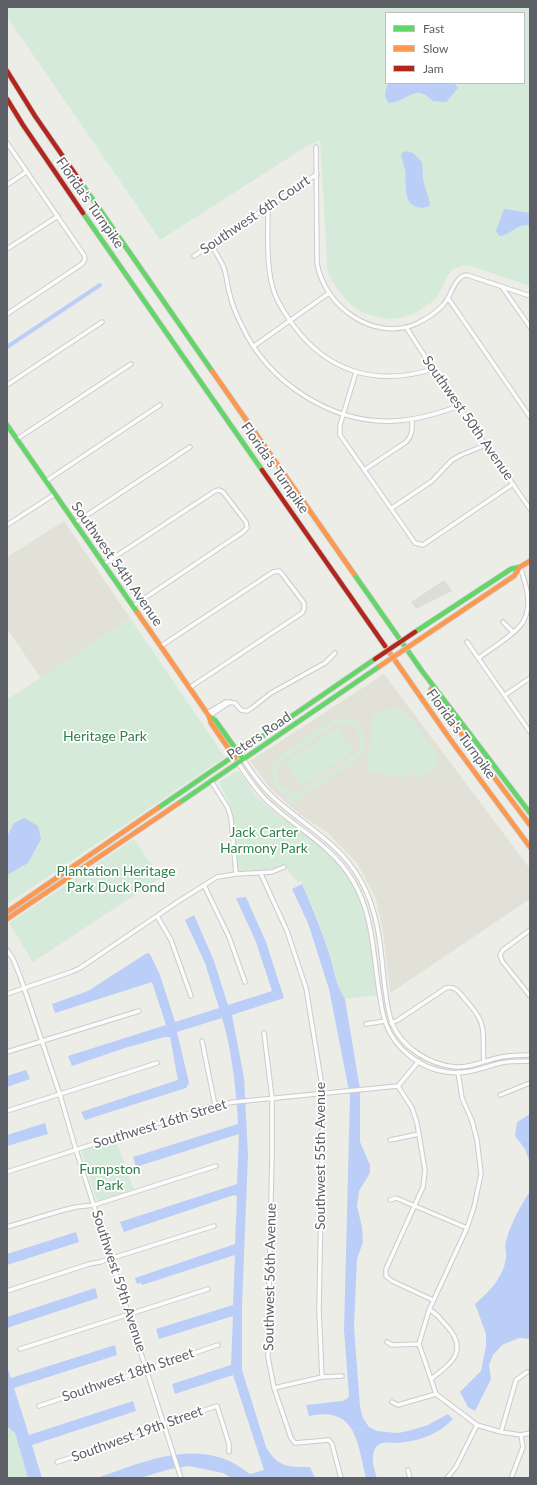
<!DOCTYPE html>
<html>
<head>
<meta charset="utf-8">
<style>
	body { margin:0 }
	#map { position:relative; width:537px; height:1485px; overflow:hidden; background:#edede8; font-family:Lato,sans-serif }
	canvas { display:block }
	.frame { position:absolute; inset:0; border:8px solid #5d5f66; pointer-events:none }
	.legend { position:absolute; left:385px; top:12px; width:140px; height:72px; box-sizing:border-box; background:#fff; border:1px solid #bebfc2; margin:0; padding:5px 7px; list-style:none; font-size:12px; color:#5d5f66 }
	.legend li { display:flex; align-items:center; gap:8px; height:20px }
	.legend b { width:20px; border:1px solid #bebfc2 }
</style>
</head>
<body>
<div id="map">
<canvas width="537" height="1485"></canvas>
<div class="frame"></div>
<ul class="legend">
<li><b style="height:5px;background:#63d668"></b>Fast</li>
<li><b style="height:5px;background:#ff974d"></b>Slow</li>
<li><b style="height:5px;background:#b3261e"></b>Jam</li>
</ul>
</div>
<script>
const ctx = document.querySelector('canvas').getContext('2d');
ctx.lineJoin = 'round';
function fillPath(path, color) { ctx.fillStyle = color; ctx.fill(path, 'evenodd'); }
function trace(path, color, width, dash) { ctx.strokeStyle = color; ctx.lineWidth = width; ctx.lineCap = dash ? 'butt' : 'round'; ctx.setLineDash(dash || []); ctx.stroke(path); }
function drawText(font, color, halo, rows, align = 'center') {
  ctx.font = font + ' Lato,sans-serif'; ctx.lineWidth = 3.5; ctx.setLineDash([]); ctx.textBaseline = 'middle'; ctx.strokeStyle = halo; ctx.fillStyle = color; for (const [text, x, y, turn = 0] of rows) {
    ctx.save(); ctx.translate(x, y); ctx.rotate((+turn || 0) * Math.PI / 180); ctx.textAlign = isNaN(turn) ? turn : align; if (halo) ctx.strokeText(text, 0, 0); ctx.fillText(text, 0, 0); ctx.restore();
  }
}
fillPath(new Path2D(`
	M444,580L452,591L416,609L411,602Z`), '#ddddd8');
fillPath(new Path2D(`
	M64,521L130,618L41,678L7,629V557Z
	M384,674L530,869V899L390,993L383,931L376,899L357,863L328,833L299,814L272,790L250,761Z`), '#e1e1d7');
fillPath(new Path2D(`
	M7,7H530V286L468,265C444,267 448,282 436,298C434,302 428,304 424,307C404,323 380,321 358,310C348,304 334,286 329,275C327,270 327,264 327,260L320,140L309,145L160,240L103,156L7,17ZM386,13H524V83H386Z
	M130,618L225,757L7,904V700Z
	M388,709H400L405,711L438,755C441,767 428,773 420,779L413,773L403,778L370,772L367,767L373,714Z
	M340,718L352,720L362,729L366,741L363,752L353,762L291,804L288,800L293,797C285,795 279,791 275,785C271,778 271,768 276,761C282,752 330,720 340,718ZM340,723C354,722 366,736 358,750C354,756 307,789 300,791C292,793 282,789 279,781C276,774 277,766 282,761L334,725Z
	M338,728L353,751L301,786L285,763Z
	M236,771L240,772C247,782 253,793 262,802C278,817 300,829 318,844C337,859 356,884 363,908C371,935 373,966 377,995L345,999L340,991L330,955L317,917L301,881L298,883L284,865L271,870L240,871L236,867L234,822L231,807L219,782Z
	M134,839L161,878L33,962L9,923Z
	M116,1140L134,1190L97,1201L82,1153L85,1149Z
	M7,1426L15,1433L28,1478H7Z`), '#d5ead8');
fillPath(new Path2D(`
	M389,83H454L458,88L446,102L433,101C414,82 409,101 389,103C383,97 385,89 389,83Z
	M405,151L413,153L422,162L423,180L430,203L429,206C425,208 422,208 417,207C402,203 407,182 405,170C404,165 402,160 401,154Z
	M504,209L530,213V226C519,221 510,236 499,236L496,231Z
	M24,818L38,826L41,839L28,863L7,875V837L14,823Z
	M302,884C312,906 321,929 329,953C334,968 336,986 345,999L360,1089V1142L370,1165V1173L359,1191L357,1206L362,1227L363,1242L357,1259L354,1326L360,1407L363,1418L369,1427L377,1431L386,1432L398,1433L412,1430L428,1425L448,1414L453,1419C438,1435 419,1441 397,1443C391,1443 383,1441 378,1445C369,1454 374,1468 377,1478H366C357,1443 357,1406 309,1416L306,1405L342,1401L347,1399L349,1396L344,1330L350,1096L329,989L308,923L292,889Z
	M246,897L266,942L284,998L232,1015L244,1078L248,1155L242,1306V1370L266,1447C279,1468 287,1467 310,1467L315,1478H231L223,1473L189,1466L170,1469L140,1478H97C139,1464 185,1442 229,1461C236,1464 243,1469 250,1474L264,1470L233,1375L175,1394L172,1384L231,1365L233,1316L159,1339L156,1329L233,1305L235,1255L142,1285L141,1283L137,1284L135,1278L235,1244L237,1196L234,1195L124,1232L120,1222L237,1184L239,1134L136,1167L133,1157L238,1124C237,1093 231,1046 222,1018L177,1032L189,1083L186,1088L85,1120L81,1112L178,1080L170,1037H165L128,1047L72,1066L68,1056L166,1025L152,982L55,1013L52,1004L88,991L147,953L150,954L160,975L175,1022L219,1008L205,963L185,920L194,915L214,961L228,1005L272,991L256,942L236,898Z
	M26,1070L30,1079L7,1087V1076Z
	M530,1114V1163L525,1149L515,1136L517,1122Z
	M45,1123L48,1134L7,1146V1135Z
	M530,1191V1339L519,1338L502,1345L493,1355L489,1365L491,1379L475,1411L468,1407L460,1392L481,1371L486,1346V1334L475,1304C490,1291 502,1279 506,1259C507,1253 504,1247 506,1241C511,1223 520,1207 530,1191Z
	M76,1232L79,1242L7,1265V1254Z
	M95,1288L98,1298L7,1328V1317Z
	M115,1345L117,1355L14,1388L29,1435L133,1401L136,1411L32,1445L42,1478H28L15,1433L7,1426V1367L11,1378Z`), '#bbcef8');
trace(new Path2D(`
	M7,347L100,285`), '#bbcef8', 4);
const street = new Path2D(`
	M7,143L84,255L85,259L82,264L7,314
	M316,147L317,263C324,306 373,342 416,324C426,319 436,313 443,305C452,296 454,276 467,275L530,296
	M7,185L26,172
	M268,206C268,230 266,261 272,285C275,298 283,311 291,322C326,372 376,387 433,369
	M211,244C215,252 221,260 224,268C227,277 227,286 230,295C232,306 237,316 242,326C268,382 331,424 394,421C417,420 437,414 459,406
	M7,249L58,216
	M194,256L317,174
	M502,287L530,327
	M448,298L530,417
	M406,327L433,369L530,509
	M254,346L329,293
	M356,372L340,425V435L415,543L423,545L513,484
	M7,385L102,322
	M17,439L131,364
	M364,470L406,442C413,435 412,429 412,419
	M46,481L160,405
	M392,508L432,481L452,460L461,455L486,445
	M75,523L190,447
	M7,525L55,494
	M104,564L215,491L219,490L223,492L246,522L247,528L243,532L133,606
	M503,622L513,632
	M467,642L530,732
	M161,646L273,572L279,571L282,574L304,603V609L302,613L189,688
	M479,658C490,649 516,634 523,622C533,605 526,584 520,567
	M505,695L530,678
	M207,713L226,702L235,703L241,710L247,711L252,708L271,693L325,663L335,653
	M209,716L230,702
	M243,759C252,773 261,786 273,797C303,825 339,842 360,879C378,910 381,947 384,981C386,995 387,1010 392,1023C402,1048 430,1065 456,1067C470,1068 484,1061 497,1058C508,1055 519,1055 530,1055
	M238,763C249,779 259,795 274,807C302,832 333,847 353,881C373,914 373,954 379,991C381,1002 382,1014 386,1024C395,1049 421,1069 447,1072C466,1075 482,1068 500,1063C510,1061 520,1061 530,1061
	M211,781L228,808L231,818L236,874
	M261,874L287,931L306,988L323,1092L319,1311L322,1377
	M204,885L229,937L245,982
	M157,916L171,940L191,996
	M530,930L503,950L500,955L502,961L530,996
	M7,950L13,959L20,976L60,1095L76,1150L181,1478
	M7,994L71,972L80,968L179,901L217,877L236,874L272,872L284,867
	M391,1023L398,1020L446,988C455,986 458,991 464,998C469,1004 475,1010 479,1018C486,1030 482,1048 484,1061
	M366,1024L385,1021
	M264,1033L272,1098V1155L268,1338V1357L274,1388L291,1438L295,1443L329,1440L332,1444L341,1478
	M202,1041L215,1105
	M7,1052L139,1011
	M458,1072L462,1098L472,1121L477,1140L481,1174L474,1207L467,1228L429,1310L419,1344L436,1394L477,1425L501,1432L521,1435L530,1433
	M398,1086L412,1108L417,1123L425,1170L423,1187L386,1269V1276L392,1281L433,1300
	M500,1095L530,1083
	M7,1111L157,1063
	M390,1140L419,1134
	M7,1172L215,1105L235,1102L398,1086L419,1061
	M390,1200L396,1198L467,1228
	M7,1227L60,1211L76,1207L94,1205L216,1166
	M7,1291L89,1264L100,1262L214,1226
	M429,1310C436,1312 440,1319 445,1324C470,1350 452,1363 431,1379
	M387,1342L392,1345L419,1344
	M20,1349L208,1289
	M274,1388L322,1377L342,1376
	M392,1402L398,1405L436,1394
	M39,1406L218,1345
	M501,1432L516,1380L527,1372
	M57,1462L137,1437L148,1432L154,1427L217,1406L229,1444V1452
	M408,1470L410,1478
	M512,1476L523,1447L521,1435
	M447,1478L456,1467L477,1425`);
const fast = new Path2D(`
	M82,184L212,371
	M83,213L262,470
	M7,425L137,612
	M354,574L422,671L530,813
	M415,632L511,569L520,567
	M209,716L215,720L243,759
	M179,803L380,666
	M158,808L375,659`);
const slow = new Path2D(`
	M212,371L354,574
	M137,612L209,716L211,723L235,758
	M420,639L514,576L520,567L530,561
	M385,646L450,739L530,847
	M431,689L440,705L530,825
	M7,912L158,808
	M7,919L179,803`);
const jam = new Path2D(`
	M7,71L35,116L82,184
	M7,99L23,125L83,213
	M262,470L385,646`);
trace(street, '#cacbca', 5.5);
trace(fast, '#c9c9c9', 6);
trace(slow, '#c9c9c9', 6);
trace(jam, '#c9c9c9', 6);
trace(street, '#fcfcfc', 3.5);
trace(fast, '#63d668', 4.5);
trace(slow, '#ff974d', 4.5);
trace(jam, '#b3261e', 4.5);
const slowBridge = new Path2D(`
	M380,666L420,639`);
const jamBridge = new Path2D(`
	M375,659L415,632`);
trace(slowBridge, '#c9c9c9', 6, []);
trace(jamBridge, '#c9c9c9', 6, []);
trace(slowBridge, '#ff974d', 4.5);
trace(jamBridge, '#b3261e', 4.5);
drawText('14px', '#5d5f66', '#fff', [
	["Florida's Turnpike",90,203,55],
	["Southwest 6th Court",255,215,-34],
	["Southwest 50th Avenue",468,418,55],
	["Florida's Turnpike",275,468,55],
	["Southwest 54th Avenue",117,564,55],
	["Florida's Turnpike",461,734,54],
	["Peters Road",259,736,-34],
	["Southwest 16th Street",160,1124,-17],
	["Southwest 55th Avenue",320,1156,-90],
	["Southwest 56th Avenue",270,1277,-89],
	["Southwest 59th Avenue",119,1281,72],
	["Southwest 18th Street",128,1375,-19],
	["Southwest 19th Street",137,1434,-20]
]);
drawText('14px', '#31814a', '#fff', [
	["Heritage Park",105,736],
	["Jack Carter",264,832],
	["Harmony Park",264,848],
	["Plantation Heritage",116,871],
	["Park Duck Pond",116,887],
	["Fumpston",110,1169],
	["Park",110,1185]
]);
</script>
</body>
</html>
